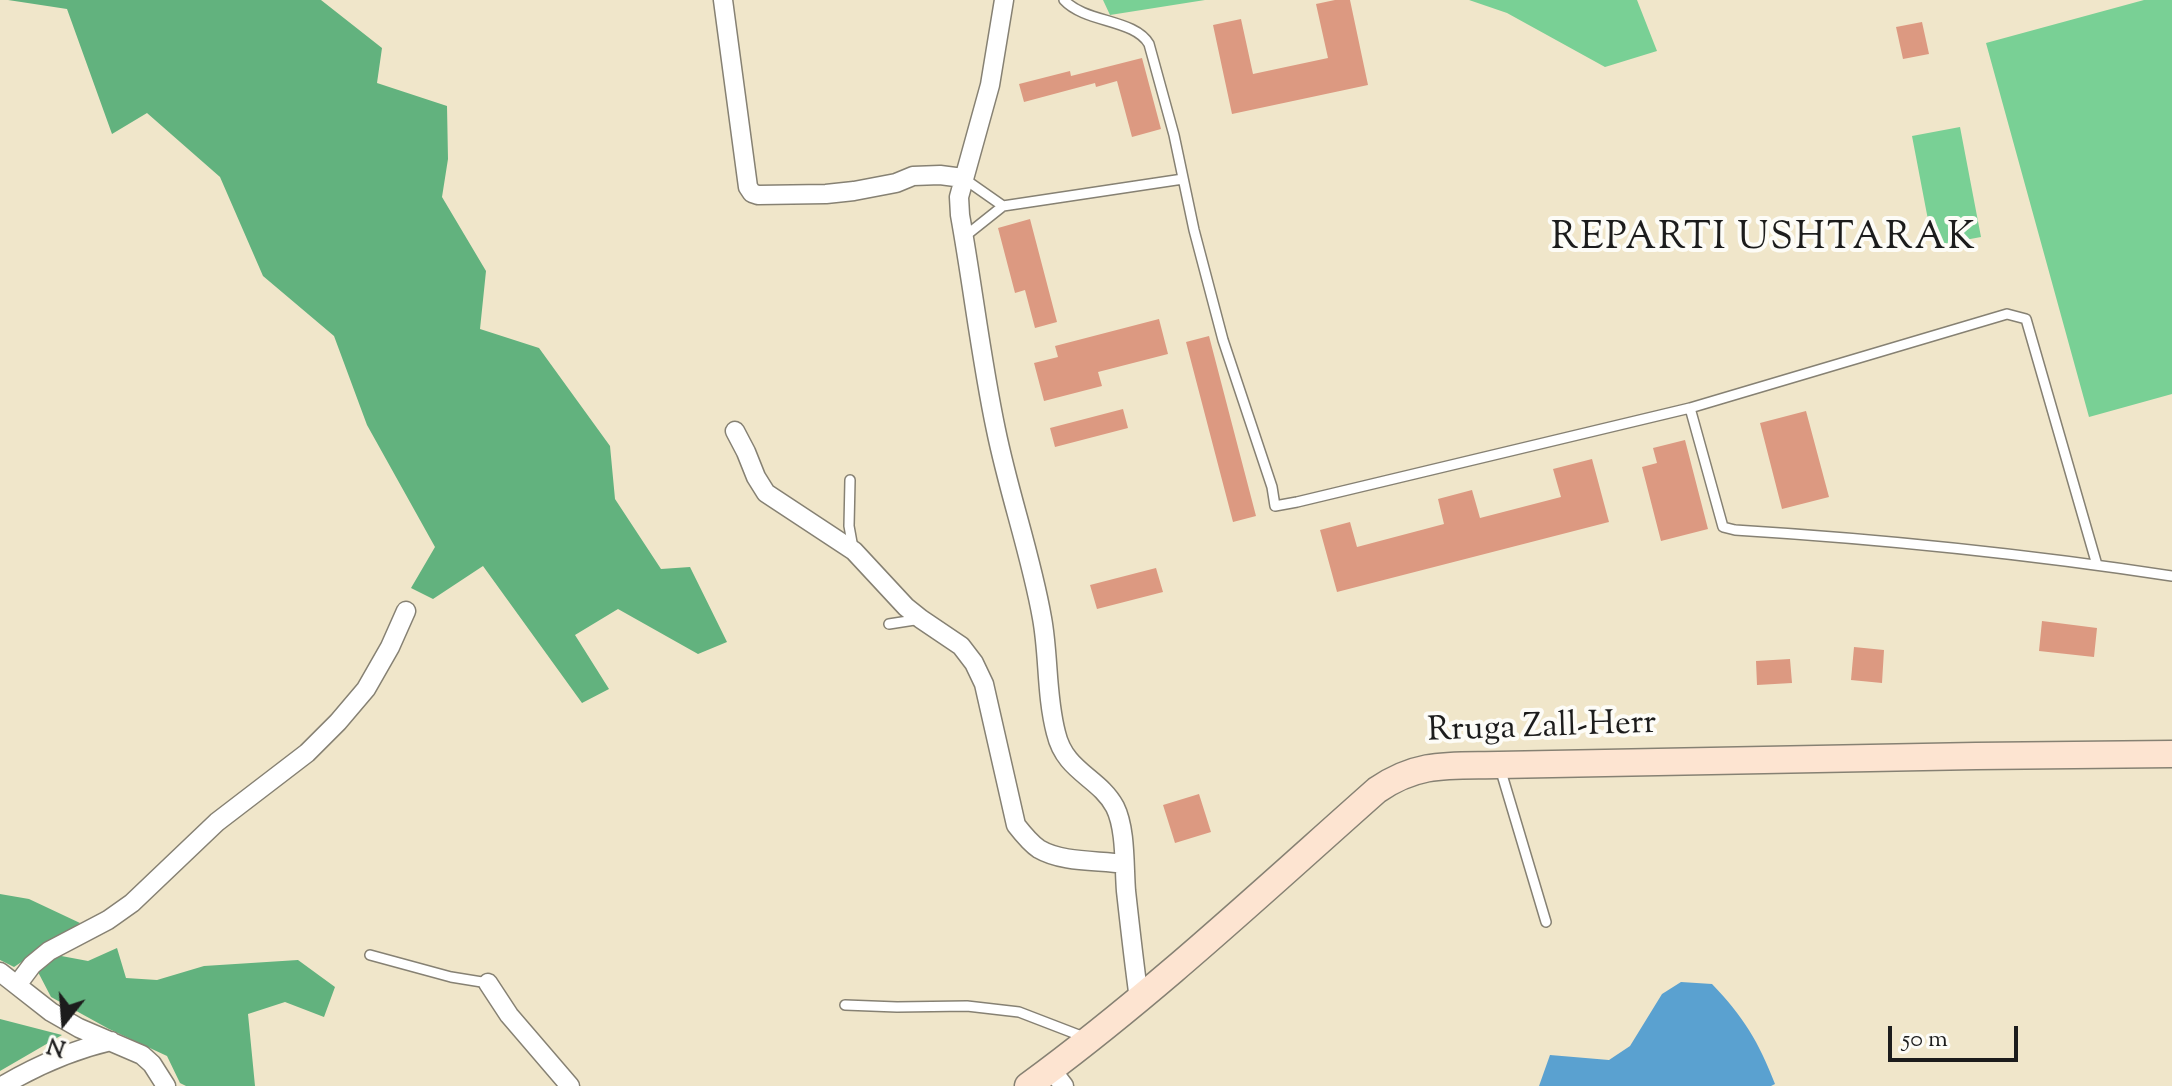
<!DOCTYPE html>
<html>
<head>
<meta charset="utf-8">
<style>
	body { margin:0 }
	#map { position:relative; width:2172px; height:1086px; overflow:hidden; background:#f0e6ca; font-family:"Sorts Mill Goudy",serif }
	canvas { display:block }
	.north { position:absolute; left:24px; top:982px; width:80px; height:80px; -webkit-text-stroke:6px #fdfcf7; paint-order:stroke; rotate:197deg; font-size:22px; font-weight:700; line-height:32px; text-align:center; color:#1c1c1c }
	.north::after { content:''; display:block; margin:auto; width:28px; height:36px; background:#1c1c1c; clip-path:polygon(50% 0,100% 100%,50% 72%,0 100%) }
	.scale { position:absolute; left:1888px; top:1026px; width:130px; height:36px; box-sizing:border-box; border:4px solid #1c1c1c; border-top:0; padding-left:10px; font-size:24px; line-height:28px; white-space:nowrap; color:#1c1c1c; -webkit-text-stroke:6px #fdfcf7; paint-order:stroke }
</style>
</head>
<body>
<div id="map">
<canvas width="2172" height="1086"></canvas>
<div class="north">N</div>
<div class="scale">50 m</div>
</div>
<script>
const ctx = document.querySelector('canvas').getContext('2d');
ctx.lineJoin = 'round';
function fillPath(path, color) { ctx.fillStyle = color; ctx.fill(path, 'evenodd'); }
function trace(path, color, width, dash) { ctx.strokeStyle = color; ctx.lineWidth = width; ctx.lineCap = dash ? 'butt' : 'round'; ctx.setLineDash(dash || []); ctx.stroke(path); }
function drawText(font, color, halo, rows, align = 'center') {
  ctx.font = font + ' "Sorts Mill Goudy",serif'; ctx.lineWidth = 8; ctx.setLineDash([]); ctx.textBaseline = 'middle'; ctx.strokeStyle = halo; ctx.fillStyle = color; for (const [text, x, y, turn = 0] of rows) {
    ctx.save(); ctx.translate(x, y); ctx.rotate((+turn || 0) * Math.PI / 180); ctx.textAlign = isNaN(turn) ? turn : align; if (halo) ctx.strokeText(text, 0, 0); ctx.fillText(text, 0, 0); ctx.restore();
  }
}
fillPath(new Path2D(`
	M1103,0H1205L1110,15Z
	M1469,0H1637L1657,51L1605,67L1507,13Z
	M2144,0H2172V394L2089,417L1986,43Z
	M1960,127L1981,237L1933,246L1912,136Z`), '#79d095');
fillPath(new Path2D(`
	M8,0H321L382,48L377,83L447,106L448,159L442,197L486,271L480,329L539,348L610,446L615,499L661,569L690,567L727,642L698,654L618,609L575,635L609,689L582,703L483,566L433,599L411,588L435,547L367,425L334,336L263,276L220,177L147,113L112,134L67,9Z
	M0,894L29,899L80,923L14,967L0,960Z
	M117,948L126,978L157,980L204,966L298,960L335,987L324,1017L285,1002L248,1014L255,1086H186L180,1083L167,1056L109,1029L51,997L38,972L56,955L88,961Z
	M0,1019L62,1035L0,1071Z`), '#62b27e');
fillPath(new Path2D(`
	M1681,982L1712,984C1743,1016 1759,1042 1775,1084L1771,1086H1539L1550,1055L1609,1060L1630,1046L1662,994Z`), '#5aa1d0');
fillPath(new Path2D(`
	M1335,0H1350L1368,85L1232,114L1213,25L1241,19L1253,74L1328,58L1316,4Z
	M1922,22L1929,54L1903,59L1896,27Z
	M1142,58L1161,129L1132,137L1117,81L1096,87L1095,83L1024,102L1019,84L1070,71L1071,76Z
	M1030,219L1057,322L1035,328L1025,290L1015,293L998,228Z
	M1159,319L1168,354L1098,372L1102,386L1044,401L1034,363L1058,357L1055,346Z
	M1209,336L1256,516L1233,522L1186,342Z
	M1123,409L1128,428L1055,447L1050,428Z
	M1806,411L1829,497L1782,509L1760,423Z
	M1685,440L1708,529L1661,541L1642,467L1657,463L1653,448Z
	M1592,459L1609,522L1337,592L1320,530L1350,522L1357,547L1444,524L1438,499L1472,490L1480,518L1561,497L1553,469Z
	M1156,568L1163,592L1097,609L1090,585Z
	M2042,621L2097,628L2094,657L2039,651Z
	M1854,647L1884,650L1882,683L1851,680Z
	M1790,659L1792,683L1757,685L1756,661Z
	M1199,794L1211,832L1175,843L1163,805Z`), '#dc9981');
const service = new Path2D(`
	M1064,0C1085,23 1135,19 1149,44L1174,135L1194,230L1223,340L1272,487L1275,506L1297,502L1690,408L1723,527L1735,530C1881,539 2027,554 2172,576
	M963,178L1003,206
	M964,237L1003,206L1183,179
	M1690,408L2007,314L2026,319L2097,565
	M850,480L849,526L853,548
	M889,624L921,619
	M1500,768L1546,922
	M370,955L451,977L488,983
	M845,1005L897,1007L967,1006L1019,1012L1084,1037`);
const minor = new Path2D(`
	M723,0L748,187L752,193L758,195L826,194L854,191L896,183L913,176L940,175L963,178
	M1004,0L990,85L959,197L960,215C973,287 981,359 996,430C1009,494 1031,555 1042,618C1049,656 1046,695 1056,733C1065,772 1099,777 1115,807C1126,829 1124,866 1126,891C1130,927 1134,963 1139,999
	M735,431L746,452L756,477L766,493L854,551L906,607L921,619L961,646L974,663L984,684L1016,825C1023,834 1030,843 1039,849C1063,863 1098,860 1124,864
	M0,972L51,1012L79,1028L142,1055L152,1064L166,1086
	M488,983L509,1015L570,1086
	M17,985L32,965L49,951L108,920L132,903L217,822L307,753L338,722L366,689L390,647L406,611
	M1051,1069L1064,1086
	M2,1086C36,1066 72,1050 111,1041`);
const secondary = new Path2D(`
	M1028,1086C1151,996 1263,891 1377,790C1419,761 1451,766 1499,765L1976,756L2172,754`);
trace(service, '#868173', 12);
trace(minor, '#868173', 21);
trace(secondary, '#868173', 29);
trace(service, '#fff', 9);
trace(minor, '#fff', 18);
trace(secondary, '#fde4d1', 26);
drawText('34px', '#1c1c1c', '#fdfcf7', [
	["Rruga Zall-Herr",1542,730,-2]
]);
ctx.letterSpacing = '2px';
drawText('38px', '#1c1c1c', '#fdfcf7', [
	["REPARTI USHTARAK",1764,242]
]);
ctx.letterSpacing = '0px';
</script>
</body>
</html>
